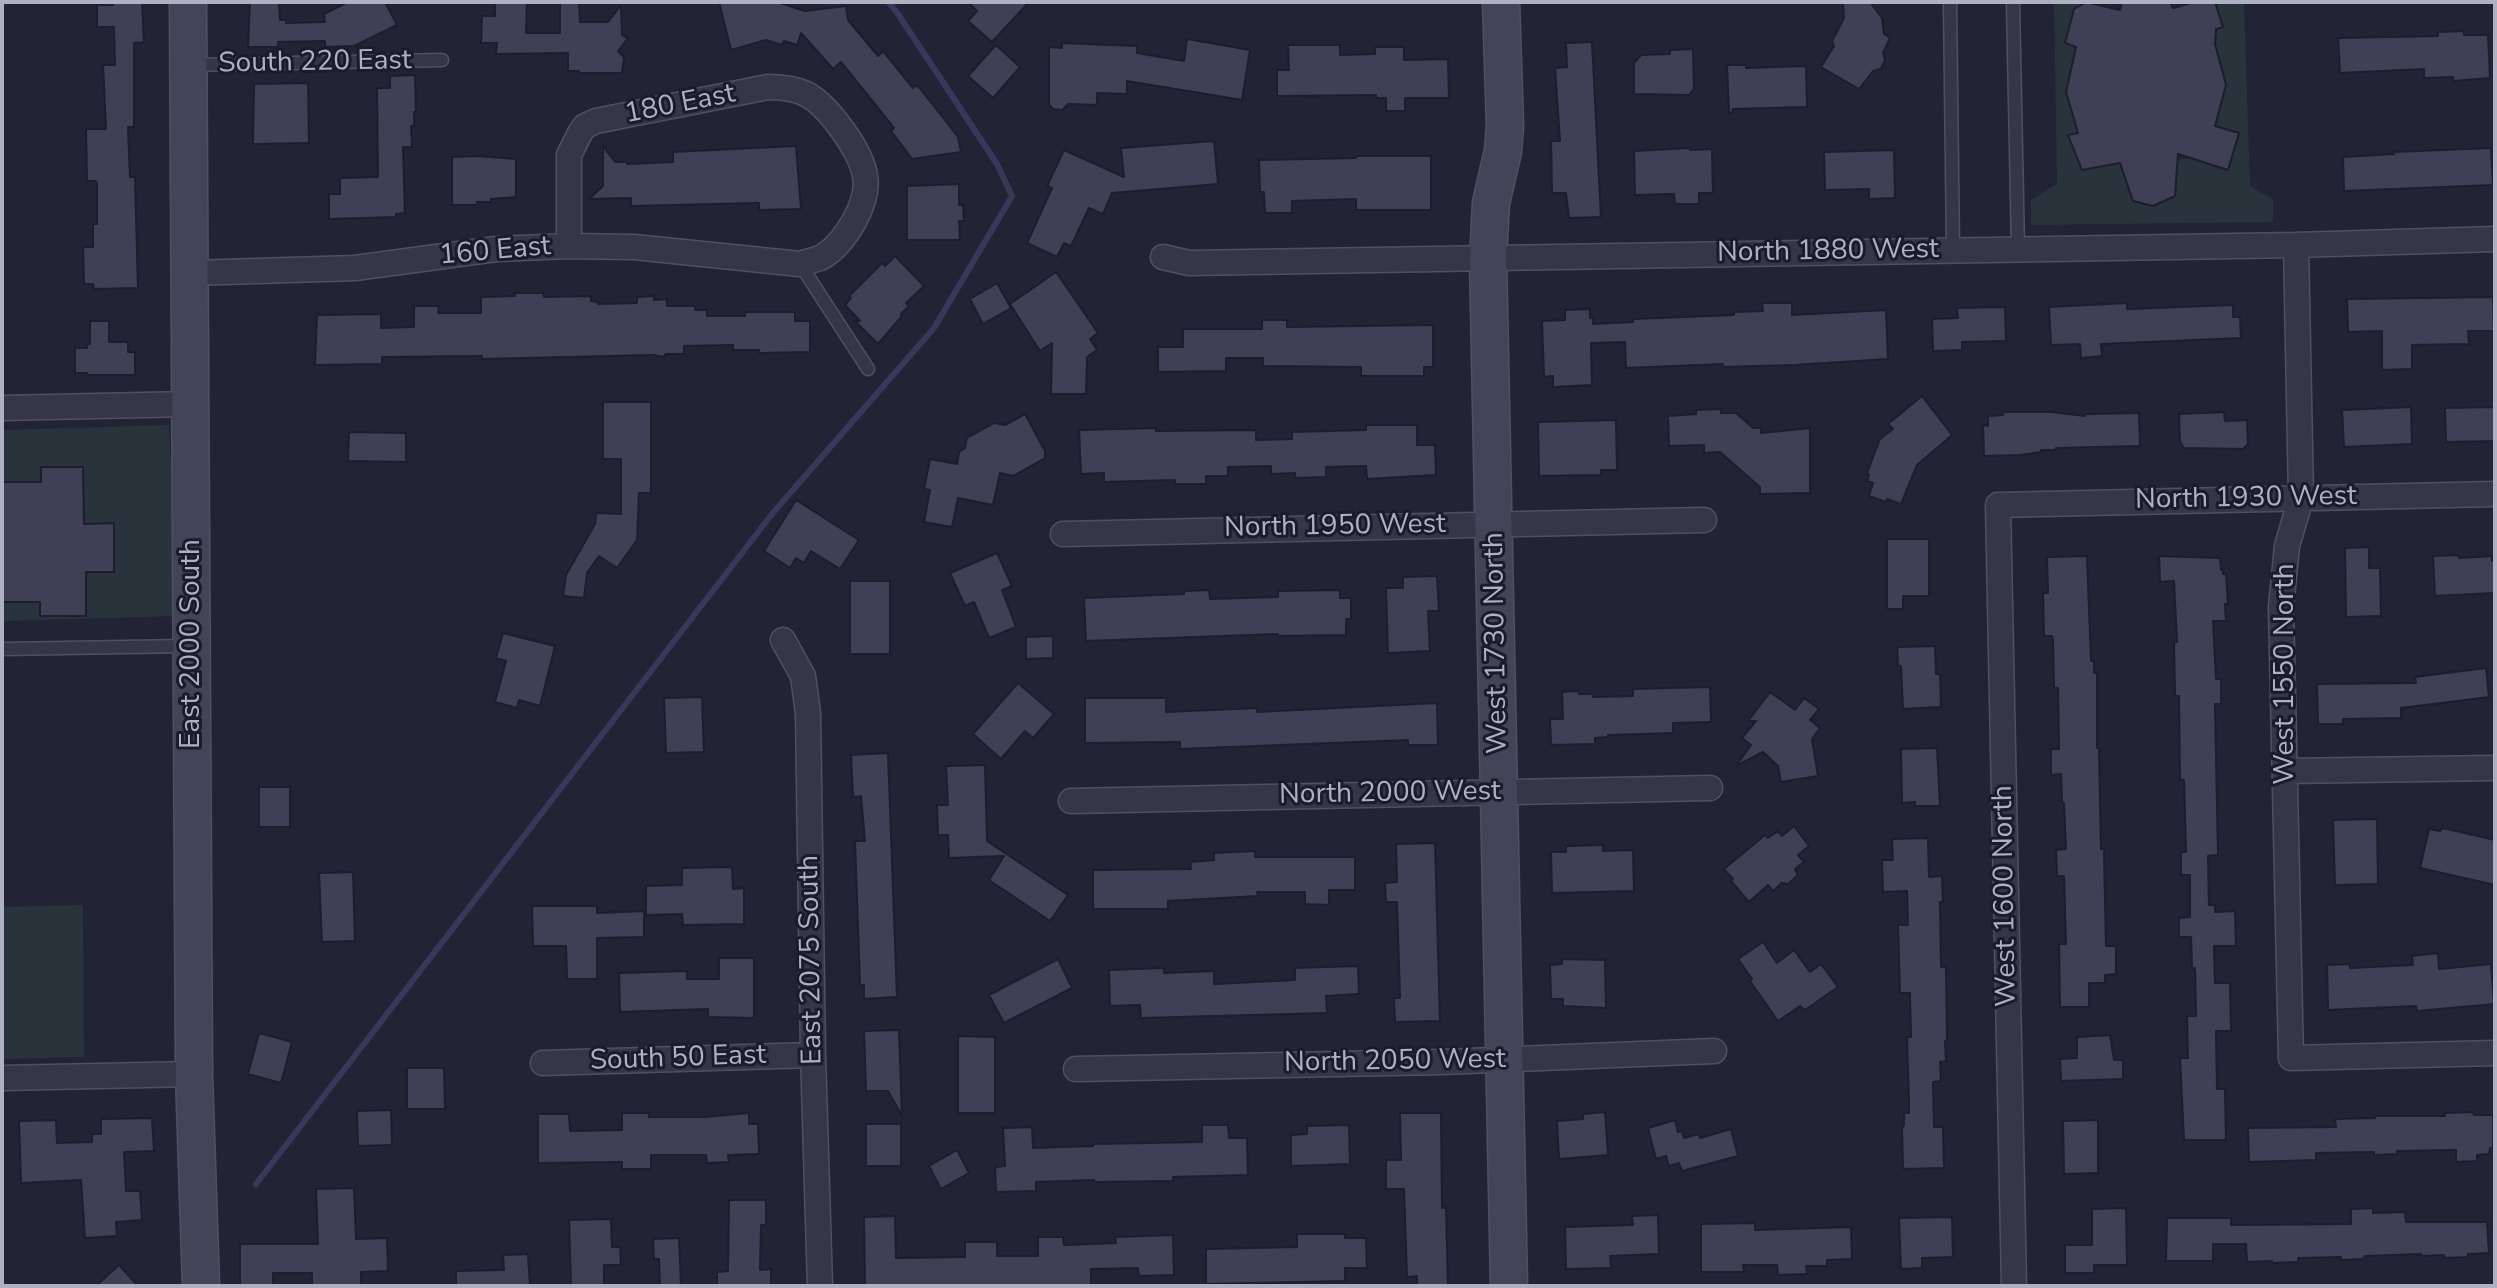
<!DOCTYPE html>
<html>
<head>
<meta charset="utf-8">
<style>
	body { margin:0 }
	#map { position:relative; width:2497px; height:1288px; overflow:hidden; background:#222335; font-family:"Nunito Sans",sans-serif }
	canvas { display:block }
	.frame { position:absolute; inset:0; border:4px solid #b0b0c3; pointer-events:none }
</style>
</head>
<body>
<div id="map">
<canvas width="2497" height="1288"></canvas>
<div class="frame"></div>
</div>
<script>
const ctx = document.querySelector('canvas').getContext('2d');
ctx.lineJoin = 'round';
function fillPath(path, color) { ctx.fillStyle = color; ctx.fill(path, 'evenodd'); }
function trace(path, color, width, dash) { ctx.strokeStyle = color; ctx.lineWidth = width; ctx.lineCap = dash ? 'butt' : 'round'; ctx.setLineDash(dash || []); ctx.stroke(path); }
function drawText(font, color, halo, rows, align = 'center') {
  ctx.font = font + ' "Nunito Sans",sans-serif'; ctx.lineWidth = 6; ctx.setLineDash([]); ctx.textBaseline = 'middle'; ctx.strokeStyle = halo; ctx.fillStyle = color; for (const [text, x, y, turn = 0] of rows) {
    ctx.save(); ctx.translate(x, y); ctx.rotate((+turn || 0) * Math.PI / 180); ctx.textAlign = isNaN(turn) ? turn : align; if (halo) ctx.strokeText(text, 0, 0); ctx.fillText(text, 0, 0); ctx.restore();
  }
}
fillPath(new Path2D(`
	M2054,2H2086L2074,10L2065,43L2079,49L2077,63L2072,64L2066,92L2073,115L2078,116L2084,131L2069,135L2120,163L2133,200L2153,205L2175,196L2178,159H2193L2229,170L2239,134L2215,126V2H2244L2250,186L2273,199V222L2031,225V200L2057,184Z
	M169,425L178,616L2,621V602H40V616H85V572H114V524H84L83,467H42L41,482H2V430Z
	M83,905L84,1057L2,1059V907Z`), '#28333c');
trace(new Path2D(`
	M256,1184L772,514L934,328L1012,196L997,164L896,11L888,2`), '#37395b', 6);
const building = new Path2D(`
	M113,2H142L144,42L134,43V127H128L130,177H135L138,288L94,289L93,284H84L83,247H93V224H97V183L95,181H87L86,129H106L103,65H115L114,27H97V5H113Z
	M250,2H279L280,20H286V23L325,22L324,14L348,2H385L397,25L354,46L325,47V41L278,42V47H248Z
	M495,2H527L526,33H560V2H579L580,22H608L621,5L622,35L628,38L618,51L624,57L622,73H579V71H568V53L496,54L497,43H481L482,16H495Z
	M719,2H777L805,11L846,6L848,20L878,56L883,51L913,88L917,85L945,120L958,137L961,152L912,159L891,131L894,128L841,62L833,69L801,33L797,45L784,41L782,45L766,40L731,50Z
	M968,2H1029L992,42L968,21L977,11Z
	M1843,2H1870L1882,18L1884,34L1890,38L1883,53L1885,60L1881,69L1873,71L1859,89L1821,67L1834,46L1832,41L1844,18Z
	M2086,2L2120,10L2122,2H2170L2173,8L2195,2H2215L2223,27L2216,29L2215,44L2226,85L2215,126L2239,133L2228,170L2178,154L2175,196L2153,206L2133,201L2120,163L2082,170L2068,135L2078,133L2066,92L2076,47L2065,43L2074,9Z
	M2464,31V35H2488L2490,78L2453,81V77L2424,78V69L2340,73L2338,38L2438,36V32Z
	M1187,39L1250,50L1242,100L1127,81V94L1097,93V105L1068,104L1062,110L1053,109L1049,104V47L1062,48V43L1137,46V53L1184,61Z
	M1592,42L1601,217L1569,218L1566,193H1552L1551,141H1560L1555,68L1567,67L1566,43Z
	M996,45L1020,67L993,98L968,76Z
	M1288,45H1340V55L1375,54V47H1404V60L1448,59L1449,98H1405V111H1386V98H1376V95L1277,96V70H1289Z
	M1693,49L1694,89L1689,95L1634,94V63L1641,55L1670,54V50Z
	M1727,65H1747L1746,68L1806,66L1807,107L1733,109L1732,113H1729Z
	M415,75L416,112H414V126H411L412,147H403L405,213L396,214V217L329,219V194H340V178L378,177L377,88H390V76Z
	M308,83L309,143L253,144L254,84Z
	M1214,141L1218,184L1112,193L1103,214L1089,208L1071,246L1064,243L1057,257L1027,243L1052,188L1047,186L1064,150L1124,177L1121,148Z
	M603,146L615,162H627V164L673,162V152L796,146L801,209L759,210V203L631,206V198L589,199L603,186Z
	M1690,148V150L1712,149L1713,193H1699V204H1675L1674,194L1635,195L1634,151Z
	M2491,148L2493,185L2344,191L2343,157L2394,154V152Z
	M1894,150L1895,198L1869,199V189L1825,190L1824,152Z
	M477,156L516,159V197L491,199V202H477V205H452V157Z
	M1356,156H1431V210H1356V199L1292,201V213H1265L1264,192H1260L1259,160L1356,158Z
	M959,184V205L963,204L964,221H959L960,240H907V186Z
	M895,256L924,286L906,303L909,306L901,314L902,316L878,344L855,321H860L845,305L851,298L849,296L882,263L885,266Z
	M1056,272L1098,333L1090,339L1097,350L1087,357L1086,394H1051L1052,343L1040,351L1010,304Z
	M997,283L1011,308L983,324L970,299Z
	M515,293H543L544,297L591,296V301L598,302V304L637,303V297L654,296V300L667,299V306H695V310H707V316H745V312H795V321H810V352L759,353V350H733V345L684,346V354H666L663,357L653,355L482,359V356L382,357V364L315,365L317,315L381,314V328L414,327V306H439L438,313H481V297L515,296Z
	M2493,297L2494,331H2468L2469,344L2412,345V369L2382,370V331L2348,332L2347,299Z
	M1762,303H1792V315L1886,310L1888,359L1794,365L1723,367V364L1626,368L1625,342L1591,343L1592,385L1553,387V376L1544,377L1542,321L1565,320V310L1590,309V318H1593V324L1633,322V319L1734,315V312L1763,311Z
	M2127,303V309L2233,305V317H2240L2241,338L2101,344L2102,356L2081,358L2080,344L2051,345L2049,307Z
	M2005,307L2006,341L1962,342V350L1933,351L1932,319L1958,318L1957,308Z
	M1262,320H1287V327L1433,325V367H1424V376H1361V367L1263,366V358H1226V371L1158,372V347H1183V329H1262Z
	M90,321H109V342H128V352H135V375H87V373H75V348H87V344H90Z
	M1922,396L1952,435L1917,465L1901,504L1887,499L1886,502L1869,496L1873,483L1867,481L1869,475L1867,473L1880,439L1893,429L1888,424Z
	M603,402H651V493H639L637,540L617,568L599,556L587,573L584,598L563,596L566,575L595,524L596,513L621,514V459H603Z
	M2411,407L2412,444L2344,447L2342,410Z
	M2495,407V441L2446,442L2445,408Z
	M1721,409V413H1736L1753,428H1761V433L1810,428V493L1760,494V487L1720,452L1704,453V445L1669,446L1668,416L1696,414V410Z
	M2003,412H2052L2085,416V414L2139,413L2140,446L2056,448V450H2041V452L2021,455L1984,456L1983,425L1988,426V416L2003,415Z
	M2224,412L2225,421L2247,420L2248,444L2243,449L2184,448L2180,442L2179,414Z
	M1025,414L1045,451V458L1013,476L1000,473L993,505L958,498L952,527L924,522L930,490L924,489L930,459L957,464L959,452L965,448L967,438L994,423L1005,425Z
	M1616,420L1617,470H1601V475L1539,476L1538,422Z
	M1366,425H1417V445H1435L1436,475L1367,479L1366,466L1326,467V477L1295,478V473L1271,474V466L1228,467V476H1206V484H1175V480L1104,482V473L1081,474L1079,430L1156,428V431L1256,430V440L1292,439V432L1366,430Z
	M349,432L406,433V462L348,461Z
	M41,467H83L84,524L114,523V572H86V616H40V602H2V482H41Z
	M796,500L859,540L840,569L811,551L804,563L796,558L790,568L764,551Z
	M1887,539H1929V596H1903V609H1887Z
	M2369,547V568H2380L2381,616L2346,617L2345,548Z
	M997,553L1012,586L1002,590L1016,627L989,638L974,602L965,606L950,573Z
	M2458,555L2459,558L2492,556V561H2495V593L2435,596L2433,556Z
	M2087,556L2091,661H2094V673H2097V748H2099L2101,849H2104L2106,946H2116V974L2105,975V983H2089V1007H2060L2059,944H2066L2064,876H2057L2056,850L2066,849L2064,803L2062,802L2061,774L2051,775V749H2059L2058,688H2054L2053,640L2052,636H2044L2043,593H2048L2047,557Z
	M2159,556L2220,558L2221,570L2223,569V574H2226L2228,604H2225L2226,621H2213L2216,679H2221V704H2215L2218,855L2208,856L2209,905H2215V912L2235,911L2236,946H2214L2215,983H2230L2231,1031H2216L2217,1089H2225L2226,1140H2184L2180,1058H2188L2187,1016H2196L2195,968L2192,969L2191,937H2179V918L2190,917V875H2181V852H2186L2184,780H2180L2179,696H2175L2174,642H2177L2174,581L2160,582Z
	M1437,576L1439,611H1428L1430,651L1388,653L1386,588H1403V577Z
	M850,581H890V654H850Z
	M1209,590L1210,599L1278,597V591L1340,590V598H1351V619H1346V635L1278,636V634L1086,641L1084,598L1184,594V591Z
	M503,633L555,646L540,706L519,700L517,708L495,702L506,661L496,658Z
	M1053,636V658L1026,659V637Z
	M1935,646L1936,674H1940L1941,707L1903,709L1901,666H1898L1897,647Z
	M2486,668L2489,697L2401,708V718L2343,719V724H2318L2317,684L2416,683L2415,677Z
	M1018,683L1054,714L1033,738L1025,731L1001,759L973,734Z
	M1710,687L1711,722L1673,723V733L1608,735V737L1595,738V744L1551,745L1550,719H1563L1562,692L1578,691L1579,694H1592L1593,697L1633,696V689Z
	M1770,692L1795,710L1804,698L1819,709L1810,720L1820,728L1812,739L1818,776L1781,782L1778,766L1763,752L1736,766L1751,745L1742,738L1756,721H1748Z
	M702,697L704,752L666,753L664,698Z
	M1085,698H1166V712L1257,708V712L1437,703L1438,745H1408V740L1180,749V742L1085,743Z
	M1937,748L1940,806H1915V802L1902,803L1901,749Z
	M888,753L897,997L864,999V985H860L855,841H865L861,796L853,797L851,755Z
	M985,765L987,841L1068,895L1050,921L989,880L1004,856L949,858L948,835H938L937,805H948L946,766Z
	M259,787H290V827H259Z
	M2377,819L2378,884L2335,885L2333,820Z
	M1794,826L1809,846L1798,855L1804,862L1795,869L1798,875L1788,884L1782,883L1773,891L1768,885L1749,902L1731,881L1733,879L1724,869L1765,835L1768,838L1778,831L1782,836Z
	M2443,828L2495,840V885L2420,868L2429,829L2440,831Z
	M1928,838L1929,877L1942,876L1943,902H1940L1941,967H1946L1947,1040L1945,1041L1946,1061L1940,1062L1941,1081L1933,1082L1934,1127H1943L1944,1168L1903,1169L1902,1128L1904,1125V1113H1909V1104L1907,1037H1911L1910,993H1900L1898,925H1908L1907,891L1883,892L1882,860H1893L1892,839Z
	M1435,843L1440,1021L1395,1022L1394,998H1400L1397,902H1386L1385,883L1397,882L1396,844Z
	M1603,845V851L1633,850L1634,891L1552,893L1551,852H1566V846Z
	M1255,851V857H1355V890H1329V905L1305,904V892H1257L1258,896L1168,901V909H1093V870L1191,869L1190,862L1214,860V853Z
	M732,867L733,889L744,888V924L683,925L682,914L646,915V886L682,885V868Z
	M353,872L355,941L322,942L319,873Z
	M532,906H597V913L644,911V937L597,938V979H567L566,946H533Z
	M1763,942L1777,963L1794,950L1810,972L1821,964L1838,987L1805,1010L1800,1006L1778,1021L1750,981L1752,979L1738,959Z
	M2438,953L2439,969L2491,964L2494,1004L2417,1011L2416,1006L2328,1010L2327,965L2350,964V968L2413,965L2412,956Z
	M719,958H754V1018L708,1017V1009L620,1012L619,973L687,971V979H719Z
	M1058,959L1072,988L1004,1023L989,995Z
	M1562,959L1605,960L1606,1008L1563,1006V999H1551L1550,965L1562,964Z
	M1358,966L1359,994L1326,996L1327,1013L1141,1018L1140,1005L1110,1006L1109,970L1164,968V973L1214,971V984L1295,980V968Z
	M899,1030L902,1116L888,1091H866L864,1031Z
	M259,1033L292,1042L281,1083L248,1074Z
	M2110,1035L2114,1060H2123V1079L2061,1081L2060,1059L2077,1058V1037Z
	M958,1036L995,1037V1113H958Z
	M407,1068H444L445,1109H407Z
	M391,1110L392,1145L358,1146L357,1111Z
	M1605,1112L1608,1155L1559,1159L1557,1121L1583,1119V1114Z
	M2473,1112L2474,1115H2493V1148H2490L2489,1154L2477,1155V1161L2456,1162V1150L2397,1151V1154L2374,1155V1152L2316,1153V1160L2249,1162L2248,1128L2336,1127L2335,1119L2375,1118V1116H2445V1113Z
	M622,1113H649V1117H704L749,1113V1124H758L759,1154L728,1155L729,1162L707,1163L706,1155H651V1169H622V1162L538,1163V1114H569L570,1131L622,1130Z
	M1400,1113H1441L1442,1208L1446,1207L1448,1286H1417V1276L1407,1277L1404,1189H1386V1160H1401Z
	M152,1118L154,1151L124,1152L126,1191H140L142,1220L116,1222L117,1236L85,1238L81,1180L21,1183L19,1121L56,1120L57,1143L92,1142V1134H101V1119Z
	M1675,1120L1678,1132L1682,1131L1684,1138L1699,1134L1700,1138L1731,1129L1738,1156L1682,1171L1679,1163L1669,1166L1666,1156L1656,1159L1648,1128Z
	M2098,1120V1173L2064,1174L2063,1121Z
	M866,1124H901V1166H866Z
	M1202,1125H1228L1229,1138H1247L1248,1175L1173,1177V1181L1094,1182V1180L1036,1182V1191L996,1192L995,1167L1005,1166L1003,1128L1032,1127L1033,1148L1093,1146V1144L1202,1142Z
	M1349,1125L1350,1164L1291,1166V1135L1307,1134V1126Z
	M957,1150L969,1173L941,1189L929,1166Z
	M354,1188L356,1239L387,1238L388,1271L361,1272V1286H312V1273H273V1286H240V1244H318L316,1189Z
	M729,1200H766V1225H761L760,1270L771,1269V1286H717V1272L728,1271Z
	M2126,1208L2127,1265H2094V1273H2065V1245H2092V1209Z
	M2373,1208V1213L2405,1212L2406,1222H2487L2489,1253L2468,1254V1257L2444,1258V1255L2421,1256V1254L2365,1256L2363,1259L2341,1260V1257L2298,1258V1262L2272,1263V1261L2247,1262L2246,1244H2213V1261H2166L2167,1218H2231V1225L2351,1224V1209Z
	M1658,1215L1659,1254L1610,1256L1611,1268L1566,1269L1565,1227L1633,1225L1632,1216Z
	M895,1216L896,1258L965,1257V1242H997V1256H1038V1237H1063L1064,1245L1116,1243L1115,1237L1173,1235L1174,1275L1139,1276L1138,1268L1091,1269V1285L865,1286L864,1217Z
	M1952,1217L1953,1257L1922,1258V1268L1901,1269L1899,1218Z
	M611,1219L612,1247H620L621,1265H604V1286H571L569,1220Z
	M1755,1223V1230L1851,1227L1852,1259L1827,1260V1266H1806L1807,1274L1778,1275L1777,1265H1743L1744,1272H1701V1224Z
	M1297,1234H1345V1238H1366L1367,1268H1345V1281L1206,1284V1249L1297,1247Z
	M679,1238L681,1286H660L659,1259H654L653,1239Z
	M528,1254L530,1286H456V1271L504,1270L503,1255Z
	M119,1265L138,1286H96Z`);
fillPath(building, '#3f3f56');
trace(building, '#1d1d2d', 2);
const lane = new Path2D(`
	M1950,2L1953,250
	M2013,2L2018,249
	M192,65L442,60
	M800,264L868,369
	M2,649L188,646`);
const street = new Path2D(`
	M2296,245L2301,498L2287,546L2281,607L2291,1058L2495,1053
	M1163,257L1189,263L2296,245L2495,239
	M190,273L355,268L496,249L569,246L634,247L800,264C808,261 817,260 824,256C845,242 870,203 865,176C862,152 827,103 804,93C792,88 781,87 768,87L596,121L585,126L580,133L569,155V246
	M2,408L191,404
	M1063,534L1704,520
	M783,640L803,676L808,713L813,1055L820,1286
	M2285,771L2495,768
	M1071,801L1710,788
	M543,1063L813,1055
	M1076,1069L1443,1062L1714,1051
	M2,1078L194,1074
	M2014,1286L1998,505L2495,494`);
const secondary = new Path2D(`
	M188,2L194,1074L201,1286
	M1501,2L1505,126L1503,151L1491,203L1488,258L1509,1286`);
trace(lane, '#505061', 15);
trace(street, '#505061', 27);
trace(secondary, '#505061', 39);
trace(lane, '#353646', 12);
trace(street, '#353646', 24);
trace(secondary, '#444459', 36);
drawText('28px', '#b0b0c3', '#1b1b2b', [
	["South 220 East",315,63,-1],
	["180 East",680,105,-11],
	["160 East",495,252,-5],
	["North 1880 West",1828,252,-1],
	["North 1930 West",2246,499,-1],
	["North 1950 West",1335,527,-1],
	["West 1730 North",1497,643,-91],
	["East 2000 South",192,644,-90],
	["West 1550 North",2286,674,-90],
	["North 2000 West",1390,794,-1],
	["West 1600 North",2006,896,-91],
	["East 2075 South",812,960,-91],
	["South 50 East",678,1059,-2],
	["North 2050 West",1395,1062,-1]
]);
</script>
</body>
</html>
